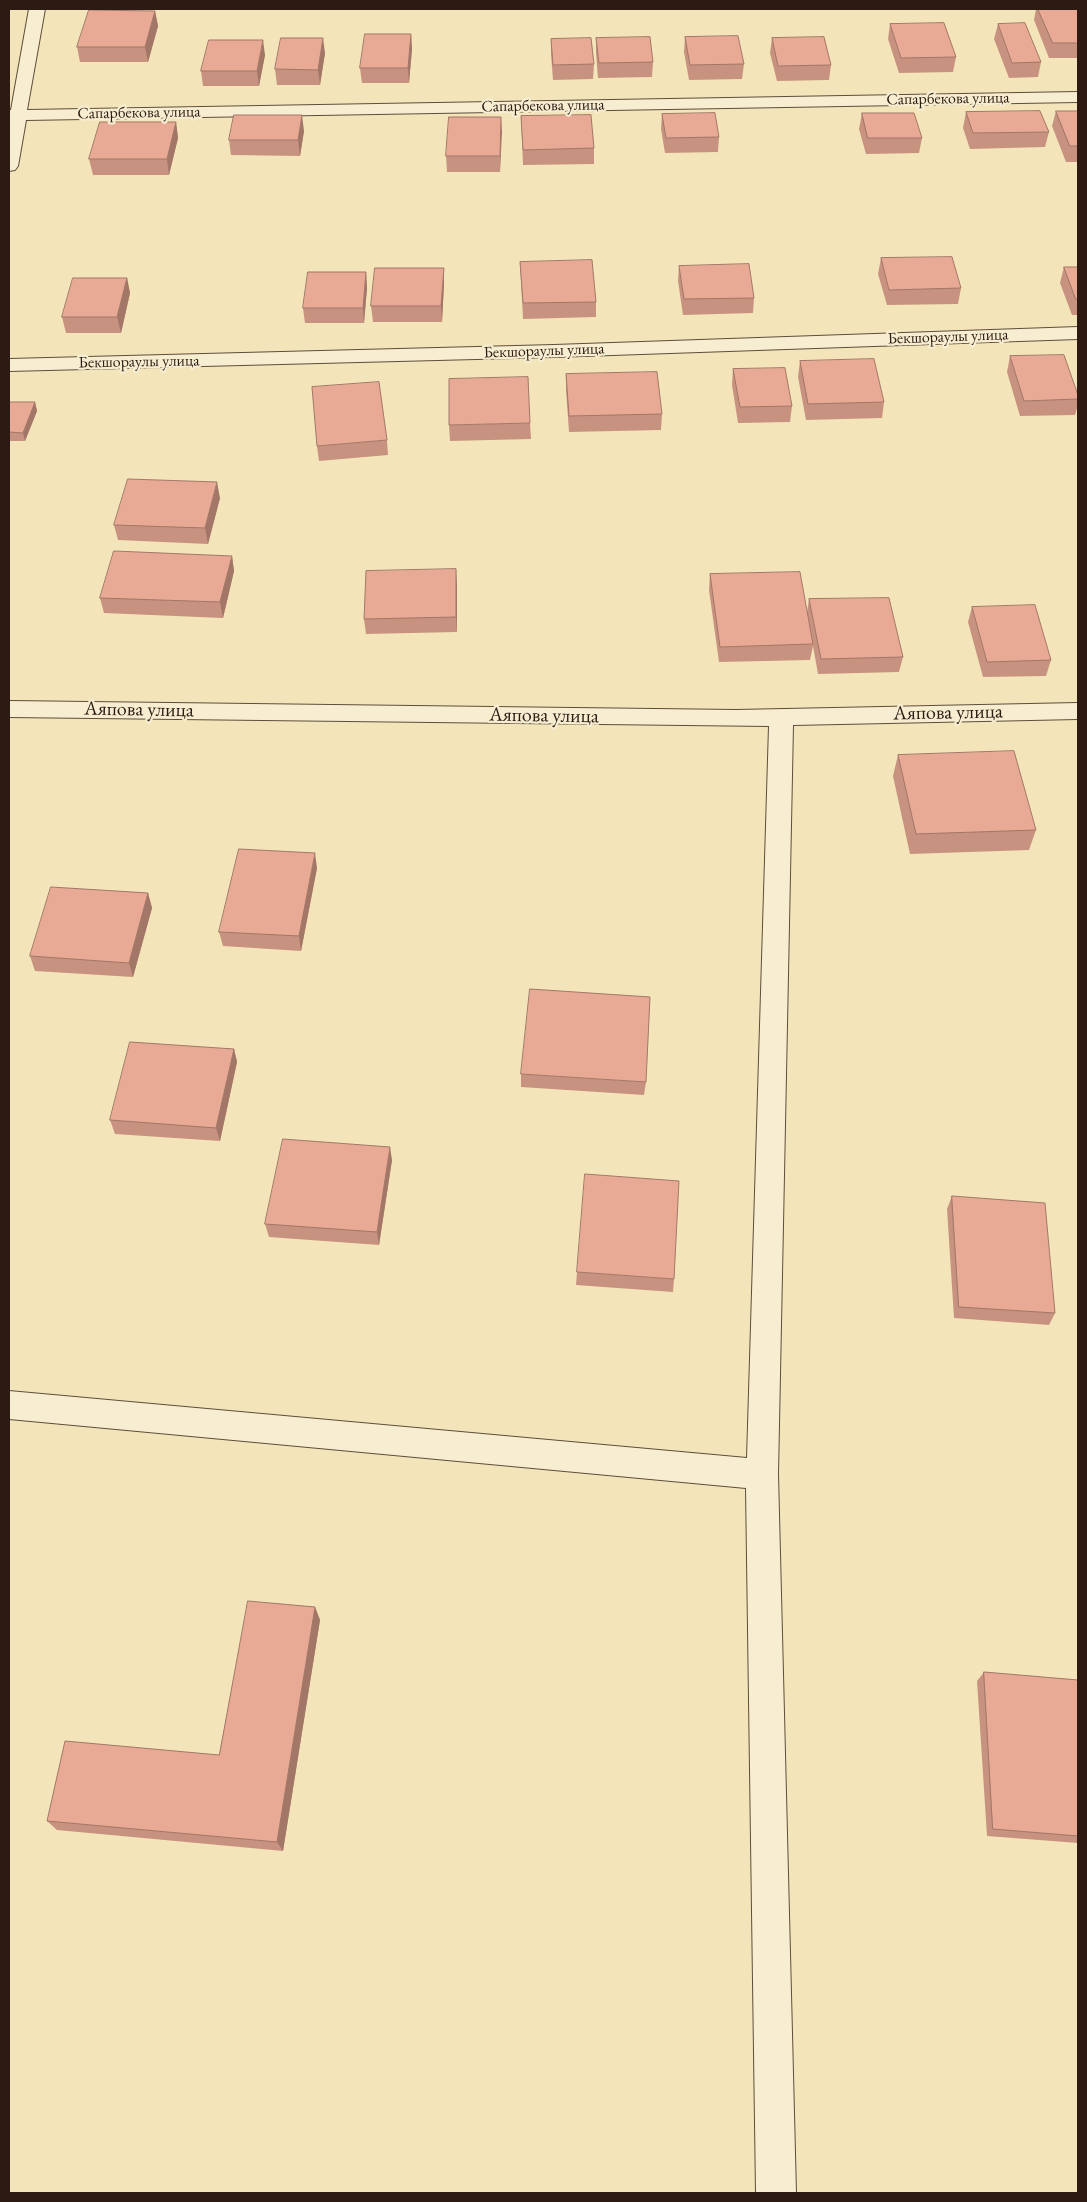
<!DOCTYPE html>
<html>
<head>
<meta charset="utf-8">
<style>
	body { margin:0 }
	#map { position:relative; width:1087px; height:2202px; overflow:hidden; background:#f3e5b9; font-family:"EB Garamond",serif }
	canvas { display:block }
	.frame { position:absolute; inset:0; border:10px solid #2d1a12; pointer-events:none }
</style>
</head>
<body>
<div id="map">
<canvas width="1087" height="2202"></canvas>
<div class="frame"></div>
</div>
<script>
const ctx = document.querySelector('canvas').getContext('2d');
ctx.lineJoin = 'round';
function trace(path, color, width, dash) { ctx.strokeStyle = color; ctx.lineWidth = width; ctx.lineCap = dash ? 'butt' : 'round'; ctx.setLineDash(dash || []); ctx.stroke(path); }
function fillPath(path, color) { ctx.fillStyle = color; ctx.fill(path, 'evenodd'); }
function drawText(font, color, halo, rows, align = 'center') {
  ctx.font = font + ' "EB Garamond",serif'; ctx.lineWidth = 4.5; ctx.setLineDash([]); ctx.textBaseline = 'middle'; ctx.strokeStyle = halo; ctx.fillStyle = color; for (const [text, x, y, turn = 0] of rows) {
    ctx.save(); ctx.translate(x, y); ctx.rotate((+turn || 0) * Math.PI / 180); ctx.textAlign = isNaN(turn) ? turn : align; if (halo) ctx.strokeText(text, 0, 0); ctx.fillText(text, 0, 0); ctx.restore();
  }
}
const minor = new Path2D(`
	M29,9H45L27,110L1078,92V102L26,120L18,166L15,170L9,171V110H11Z
	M1078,327V339L554,357L9,371V359L554,345Z
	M9,701L736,710L1078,703V719L793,725L778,1474L796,2193H756L746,1488L9,1419V1391L747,1458L769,726L9,717Z`);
trace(minor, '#5e4d3c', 2);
fillPath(minor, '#f7eed2');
fillPath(new Path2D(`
	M1036,9H1078V58H1049L1034,20Z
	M155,11L158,26L148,62H80L77,47Z
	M890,24L956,57L953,72L899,73L888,39Z
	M998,24L1041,62L1038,77L1009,78L994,39Z
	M411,34L412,49L409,83H362L360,68Z
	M685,37L744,64L742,79L689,80L684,52Z
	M596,38L653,62L652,77L598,78L596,53Z
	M772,38L831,65L829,80L777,81L770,53Z
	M551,39L594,64L593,79L553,80L551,54Z
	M325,53L320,85H277L275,69Z
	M265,55L259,86H203L201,71Z
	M1056,111H1078V162H1066L1052,126Z
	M966,112L1049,132L1045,147L970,149L963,128Z
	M862,113L922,138L919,153L866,154L859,129Z
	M662,114L719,137L718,152L665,153L661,129Z
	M521,116L594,148V164L523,165Z
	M501,117L500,172H447L446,156Z
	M176,122L178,138L169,175H93L89,159Z
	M304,131L300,156L231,155L229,140Z
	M881,258L961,288L958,304L887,305L878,274Z
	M520,262L596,302V317L523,319Z
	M679,266L754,298L753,313L683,315L678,281Z
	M1064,267H1078V315H1072L1060,283Z
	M444,268V284L442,322H373L371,306Z
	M366,272L367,288L364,323H305L303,308Z
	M127,278L130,293L121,333H66L62,317Z
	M1010,356L1078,395V405L1075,415L1020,416L1007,372Z
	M800,361L884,402L882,418L806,420L798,377Z
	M733,369L792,406L790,422L738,423L732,385Z
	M566,374L662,414L661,430L569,432L566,390Z
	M9,402H35L37,411L25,441H9Z
	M530,423L531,439L450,441L449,425Z
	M387,440L388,455L319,461L317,446Z
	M220,498L208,544L118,540L114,525Z
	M232,556L234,571L223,618L104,613L100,598Z
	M710,574L807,613L809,599L903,657L899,672L818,674L813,646L810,660L719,662L709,590Z
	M457,585V632L366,634L364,619Z
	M972,607L1051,660L1046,676L983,677L968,622Z
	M898,755L1036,830L1029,850L910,854L893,776Z
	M317,868L301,951L223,946L219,932Z
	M148,893L152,908L133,977L35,971L30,956Z
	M234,1049L237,1062L220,1141L115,1134L110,1120Z
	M521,1074L646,1082L644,1095L521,1087Z
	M392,1160L379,1245L269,1237L265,1224Z
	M952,1196L1055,1313L1049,1325L954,1318L947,1209Z
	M577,1272L674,1279L673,1292L576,1285Z
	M315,1607L320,1620L283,1851L57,1830L47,1821L219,1755Z
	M984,1672L1078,1680V1843L987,1836L977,1681Z`), '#c89280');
fillPath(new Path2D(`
	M155,11L158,26L148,62L145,47Z
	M411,34L412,49L409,83L408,68Z
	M323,38L325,53L320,85L318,70Z
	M263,40L265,55L259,86L257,71Z
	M302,115L304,131L300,156L298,140Z
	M501,117L502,132L500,172V156Z
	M176,122L178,138L169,175L167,159Z
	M444,268V284L442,322L441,306Z
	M366,272L367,288L364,323L363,308Z
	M127,278L130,293L121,333L117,317Z
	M35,402L37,411L25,441L23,433Z
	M217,482L220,498L208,544L205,528Z
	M232,556L234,571L223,618L220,602Z
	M456,569L457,585V632L456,617Z
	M315,853L317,868L301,951L299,936Z
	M148,893L152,908L133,977L129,963Z
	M234,1049L237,1062L220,1141L216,1128Z
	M390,1147L392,1160L379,1245L377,1232Z
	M315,1607L320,1620L283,1851L277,1842Z`), '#a27768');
const building = new Path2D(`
	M1038,9H1078V43H1053Z
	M89,10L155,11L145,47H77Z
	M944,23L956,57L901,58L890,24Z
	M1025,23L1041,62L1012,63L998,24Z
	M365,34H411L408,68H360Z
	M738,36L744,64L690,65L685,37Z
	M650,37L653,62L599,63L596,38Z
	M824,37L831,65L778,66L772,38Z
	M281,38H323L318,70L275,69Z
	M591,38L594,64L553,65L551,39Z
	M209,40H263L257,71H201Z
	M1040,111L1049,132L973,133L966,112Z
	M1056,111H1078V146H1070Z
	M715,113L719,137L666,138L662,114Z
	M862,113H914L922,138H868Z
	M234,115H302L298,140H229Z
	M591,115L594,148L523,150L521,116Z
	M449,117H501L500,156H446Z
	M100,122H176L167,159H89Z
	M952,257L961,288L889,290L881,258Z
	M592,260L596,302L523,303L520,262Z
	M749,264L754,298L684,299L679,266Z
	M1064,267H1078V299H1076Z
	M375,268H444L441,306H371Z
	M308,272H366L363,308H303Z
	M73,278H127L117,317H62Z
	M1064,355L1078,395V399L1024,401L1010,356Z
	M874,359L884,402L808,404L800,361Z
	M785,368L792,406L740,407L733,369Z
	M657,372L662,414L569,416L566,374Z
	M528,377L530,423L449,425V379Z
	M379,382L387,440L317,446L312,387Z
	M9,402H35L23,433L9,432Z
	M128,479L217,482L205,528L114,525Z
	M114,551L232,556L220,602L100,598Z
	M456,569V617L364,619L366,571Z
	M800,572L813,644L720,647L710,574Z
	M889,598L903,657L821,659L809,599Z
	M1035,605L1051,660L987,662L972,607Z
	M1014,751L1036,830L916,834L898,755Z
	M239,849L315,853L299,936L219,932Z
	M51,887L148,893L129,963L30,956Z
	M530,989L650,997L646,1082L521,1074Z
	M130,1042L234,1049L216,1128L110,1120Z
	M283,1139L390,1147L377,1232L265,1224Z
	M585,1174L679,1181L674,1279L577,1272Z
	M952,1196L1045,1203L1055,1313L959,1307Z
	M248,1601L315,1607L277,1842L47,1821L65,1741L219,1755Z
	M984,1672L1078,1680V1836L993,1829Z`);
fillPath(building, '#e8aa95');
trace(building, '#a27768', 1);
drawText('16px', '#2d1a12', '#f7eed2', [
	["Сапарбекова улица",948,99,-1],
	["Сапарбекова улица",543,106,-1],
	["Сапарбекова улица",139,113,-1],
	["Бекшораулы улица",948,337,-2],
	["Бекшораулы улица",544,351,-2],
	["Бекшораулы улица",139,362,-1]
]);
drawText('20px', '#2d1a12', '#f7eed2', [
	["Аяпова улица",139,710,1],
	["Аяпова улица",948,713,-1],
	["Аяпова улица",544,716,1]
]);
</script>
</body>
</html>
